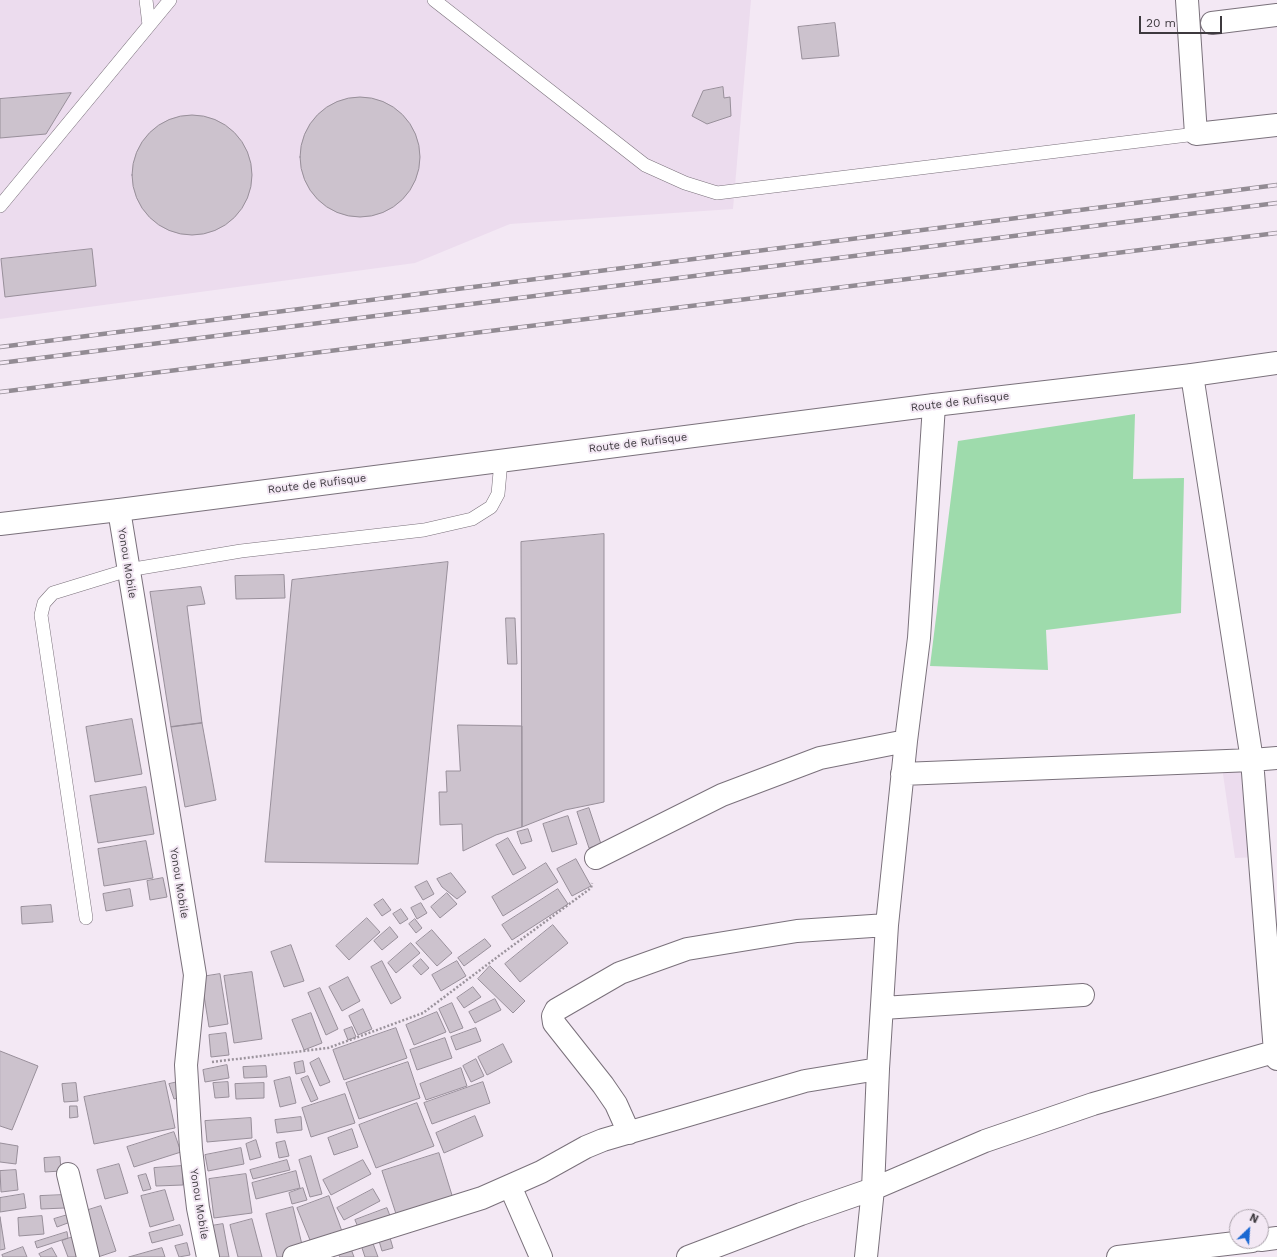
<!DOCTYPE html>
<html>
<head>
<meta charset="utf-8">
<style>
	body { margin:0 }
	#map { position:relative; width:1277px; height:1257px; overflow:hidden; background:#f3e8f4; font-family:"Work Sans",sans-serif }
	canvas { display:block }
	.north { position:absolute; left:1229px; top:1209px; width:40px; height:40px; box-sizing:border-box; background:#f3e8f4; border:1px solid #aaa2ab; border-radius:50%; rotate:25deg; font-size:11px; font-weight:700; line-height:16px; text-align:center; color:#3d393e }
	.north::after { content:''; display:block; margin:auto; width:14px; height:18px; background:#1a68d2; clip-path:polygon(50% 0,100% 100%,50% 72%,0 100%) }
	.scale { position:absolute; left:1139px; top:16px; width:83px; height:18px; box-sizing:border-box; border:2px solid #3d393e; border-top:0; padding-left:5px; font-size:12px; line-height:14px; white-space:nowrap; color:#3d393e; -webkit-text-stroke:3px #f3e8f4; paint-order:stroke }
</style>
</head>
<body>
<div id="map">
<canvas width="1277" height="1257"></canvas>
<div class="north">N</div>
<div class="scale">20 m</div>
</div>
<script>
const ctx = document.querySelector('canvas').getContext('2d');
ctx.lineJoin = 'round';
function fillPath(path, color) { ctx.fillStyle = color; ctx.fill(path, 'evenodd'); }
function trace(path, color, width, dash) { ctx.strokeStyle = color; ctx.lineWidth = width; ctx.lineCap = dash ? 'butt' : 'round'; ctx.setLineDash(dash || []); ctx.stroke(path); }
function drawText(font, color, halo, rows, align = 'center') {
  ctx.font = font + ' "Work Sans",sans-serif'; ctx.lineWidth = 4; ctx.setLineDash([]); ctx.textBaseline = 'middle'; ctx.strokeStyle = halo; ctx.fillStyle = color; for (const [text, x, y, turn = 0] of rows) {
    ctx.save(); ctx.translate(x, y); ctx.rotate((+turn || 0) * Math.PI / 180); ctx.textAlign = isNaN(turn) ? turn : align; if (halo) ctx.strokeText(text, 0, 0); ctx.fillText(text, 0, 0); ctx.restore();
  }
}
fillPath(new Path2D(`
	M0,0H751L733,209L510,224L415,263L0,319Z
	M1247,766L1259,857L1235,858L1222,767Z`), '#ecdcee');
fillPath(new Path2D(`
	M1135,414L1133,479L1184,478L1181,613L1046,630L1048,670L930,666L958,441Z`), '#9edbac');
const building = new Path2D(`
	M835,23L839,56L802,59L798,27Z
	M723,87L724,98L730,97L731,116L707,124L692,116L703,91Z
	M71,93L46,134L0,138V99Z
	M300 157a60 60 0 1 1 120 0a60 60 0 1 1-120 0Z
	M132 175a60 60 0 1 1 120 0a60 60 0 1 1-120 0Z
	M92,249L96,286L5,297L1,259Z
	M604,534V802L565,810L522,827L521,542Z
	M448,562L418,864L265,862L292,580Z
	M284,575L285,598L236,599L235,576Z
	M201,587L205,604L187,606L202,723L171,727L150,592Z
	M506,618H515L517,664H508Z
	M132,719L142,774L95,782L86,727Z
	M202,723L216,800L185,807L171,727Z
	M458,725L522,726V827L496,835L463,851L462,824L440,825L439,792H447L446,771H460Z
	M146,787L154,834L98,843L90,796Z
	M589,808L601,844L589,848L577,812Z
	M568,816L577,844L552,852L543,824Z
	M528,829L532,841L521,844L517,832Z
	M508,838L526,868L513,875L496,845Z
	M146,841L153,878L104,886L98,849Z
	M576,859L591,886L572,896L557,869Z
	M546,863L558,882L503,916L492,897Z
	M451,873L466,892L457,899L442,887L437,879Z
	M163,878L167,897L150,900L147,881Z
	M427,881L434,894L423,900L415,887Z
	M130,889L133,906L106,911L103,894Z
	M558,889L568,904L512,940L502,925Z
	M447,893L457,904L440,918L431,907Z
	M383,899L391,910L382,916L374,905Z
	M421,903L427,913L417,919L411,908Z
	M51,905L53,922L22,924L21,907Z
	M401,909L408,919L400,924L393,914Z
	M367,918L380,932L349,960L336,946Z
	M415,919L422,928L416,933L409,924Z
	M553,925L568,943L520,982L505,964Z
	M390,927L398,937L382,950L374,941Z
	M432,930L452,953L437,966L416,943Z
	M485,939L491,946L464,966L458,958Z
	M411,943L420,953L396,973L388,963Z
	M291,945L304,981L284,987L271,952Z
	M421,959L429,968L421,975L413,966Z
	M382,961L401,998L391,1004L371,967Z
	M457,961L466,976L441,991L432,975Z
	M490,966L525,1001L513,1013L478,979Z
	M252,972L262,1039L234,1043L224,976Z
	M220,974L228,1024L209,1027L201,977Z
	M348,977L360,1001L342,1011L329,987Z
	M473,987L481,997L464,1008L457,998Z
	M320,988L338,1029L326,1035L308,993Z
	M495,999L501,1010L475,1023L469,1012Z
	M452,1003L463,1028L450,1033L439,1009Z
	M363,1009L372,1029L358,1035L349,1016Z
	M437,1012L446,1032L414,1045L406,1025Z
	M311,1013L322,1043L304,1050L292,1020Z
	M352,1027L356,1037L348,1040L344,1030Z
	M396,1028L407,1058L344,1080L333,1050Z
	M476,1028L481,1041L456,1050L451,1037Z
	M226,1033L229,1055L211,1057L209,1035Z
	M445,1038L452,1058L417,1070L410,1050Z
	M503,1044L512,1062L487,1075L478,1057Z
	M0,1051L38,1066L12,1130L0,1126Z
	M319,1058L330,1082L320,1086L310,1063Z
	M476,1059L484,1076L471,1082L463,1066Z
	M303,1061L305,1072L296,1074L294,1063Z
	M408,1062L420,1098L359,1119L346,1083Z
	M227,1065L229,1078L205,1082L203,1070Z
	M266,1066L267,1077L244,1078L243,1067Z
	M461,1068L467,1086L426,1100L420,1084Z
	M308,1076L318,1099L311,1102L301,1079Z
	M290,1077L296,1103L280,1107L274,1081Z
	M165,1081L175,1128L94,1144L84,1097Z
	M178,1082L182,1097L174,1099L169,1084Z
	M228,1082L229,1097L215,1098L213,1083Z
	M483,1082L490,1103L432,1124L424,1103Z
	M76,1083L78,1101L64,1102L62,1084Z
	M264,1083V1098L236,1099L235,1084Z
	M345,1094L355,1123L311,1137L302,1108Z
	M417,1103L434,1146L376,1168L359,1125Z
	M70,1106H77L78,1117L70,1118Z
	M475,1116L483,1136L444,1153L436,1133Z
	M301,1117L302,1130L277,1133L275,1120Z
	M251,1118L252,1138L207,1142L205,1121Z
	M352,1129L358,1147L334,1155L328,1138Z
	M174,1132L181,1152L134,1167L127,1147Z
	M256,1140L261,1157L250,1160L246,1144Z
	M285,1141L289,1156L279,1158L276,1143Z
	M0,1143L18,1146L16,1164L0,1162Z
	M241,1148L244,1164L208,1171L205,1155Z
	M439,1153L455,1205L399,1223L382,1171Z
	M311,1156L322,1194L310,1197L299,1160Z
	M60,1157L61,1171L45,1172L44,1158Z
	M287,1160L290,1170L253,1179L250,1170Z
	M363,1160L371,1174L331,1195L323,1180Z
	M119,1164L128,1193L105,1199L97,1170Z
	M182,1166L183,1185L156,1186L154,1168Z
	M16,1170L18,1190L1,1192L0,1171Z
	M296,1171L300,1188L256,1199L252,1183Z
	M146,1174L151,1189L143,1191L138,1176Z
	M246,1174L252,1213L214,1218L209,1179Z
	M303,1188L307,1200L292,1204L289,1193Z
	M373,1189L380,1201L344,1220L337,1208Z
	M165,1190L174,1220L150,1227L141,1196Z
	M24,1194L26,1208L0,1212V1198Z
	M64,1195L65,1208L41,1209L40,1196Z
	M329,1196L343,1234L312,1245L297,1208Z
	M101,1206L116,1251L98,1257L82,1212Z
	M293,1207L304,1253L287,1257H277L266,1214Z
	M387,1208L392,1221L360,1232L355,1220Z
	M71,1214L73,1221L57,1227L54,1219Z
	M42,1216L44,1234L19,1236L18,1218Z
	M0,1217L5,1249L0,1250Z
	M252,1219L262,1257H238L230,1225Z
	M223,1224L229,1257H217L211,1226Z
	M180,1225L183,1235L152,1243L149,1233Z
	M388,1231L393,1248L382,1251L377,1234Z
	M67,1232L68,1238L37,1248L35,1242Z
	M78,1235L85,1257H68L62,1241Z
	M371,1238L378,1257H365L360,1242Z
	M187,1243L190,1255L179,1257L175,1246Z
	M23,1247L27,1257H3L2,1255Z
	M52,1248L57,1257H41L39,1254Z
	M162,1248L165,1257H129Z
	M351,1249L354,1257H340L338,1254Z`);
fillPath(building, '#ccc2cd');
trace(building, '#988f9a', 1);
const service = new Path2D(`
	M146,0L149,25
	M434,0L645,165L685,183L717,193L1196,134
	M0,206L170,0
	M86,918L41,615L44,603L53,593L128,570L241,551L424,530L472,519L491,507L498,494L501,461`);
const minor = new Path2D(`
	M1187,0L1196,134L1277,125
	M1212,23L1277,15
	M1192,375L1252,760L1275,1052L1277,1059
	M119,510L195,975L186,1065L191,1149L198,1208L208,1257
	M902,774L1252,760L1277,758
	M596,858L722,795L820,758L906,741
	M883,1008L1083,995
	M629,1133L616,1104L603,1085L554,1023L553,1016L556,1010L620,973L687,949L797,931L887,925
	M68,1174L88,1257
	M510,1186L541,1257
	M1261,1240L1277,1238
	M294,1257L482,1198L541,1172L586,1147L603,1140L805,1081L878,1069
	M688,1257L801,1214L873,1189L985,1141L1093,1104L1277,1051
	M866,1257L873,1189L878,1069L887,925L906,741L919,638L934,405
	M1118,1257L1252,1241`);
const secondary = new Path2D(`
	M0,524L119,510L934,405L1192,375L1277,363`);
trace(service, '#7a717b', 14);
trace(minor, '#7a717b', 24);
trace(secondary, '#7a717b', 24);
trace(new Path2D(`
	M212,1062L328,1048L423,1013L500,955L591,888L592,883`), '#9b939c', 2.5, [2, 2]);
trace(service, '#fff', 13);
trace(minor, '#fff', 22);
trace(secondary, '#fff', 22);
const rail = new Path2D(`
	M0,347L1277,185
	M0,363L1277,203
	M0,392L1277,233`);
trace(rail, '#928b93', 4.5);
trace(rail, '#f3e8f4', 3, [9]);
drawText('11px', '#3d393e', '#f3e8f4', [
	["Route de Rufisque",960,402,-7],
	["Route de Rufisque",638,443,-7],
	["Route de Rufisque",317,484,-7],
	["Yonou Mobile",127,563,81],
	["Yonou Mobile",179,883,81],
	["Yonou Mobile",199,1204,81]
]);
</script>
</body>
</html>
